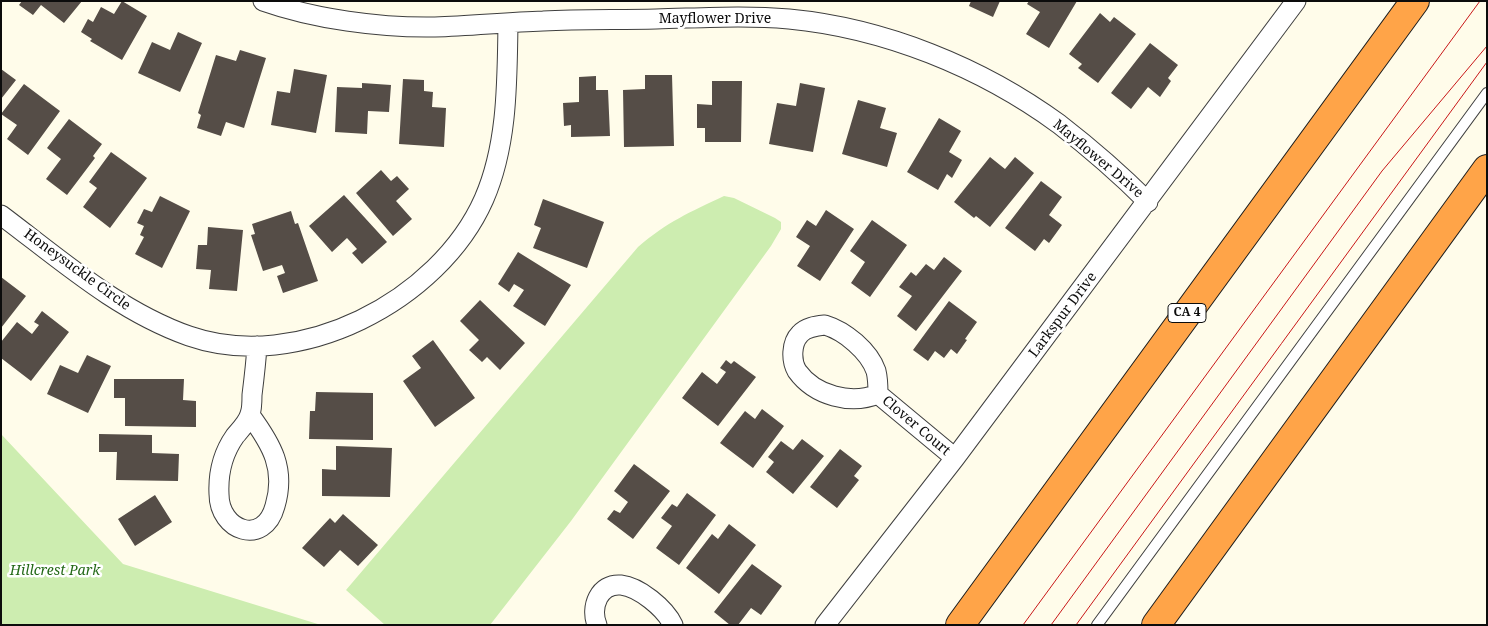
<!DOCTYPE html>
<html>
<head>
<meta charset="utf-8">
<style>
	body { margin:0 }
	#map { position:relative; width:1488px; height:626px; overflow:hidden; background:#fffcea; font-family:"Noto Serif",serif }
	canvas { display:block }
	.frame { position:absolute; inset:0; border:2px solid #0c0c0c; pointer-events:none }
</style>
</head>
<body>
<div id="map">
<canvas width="1488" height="626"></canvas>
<div class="frame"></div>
</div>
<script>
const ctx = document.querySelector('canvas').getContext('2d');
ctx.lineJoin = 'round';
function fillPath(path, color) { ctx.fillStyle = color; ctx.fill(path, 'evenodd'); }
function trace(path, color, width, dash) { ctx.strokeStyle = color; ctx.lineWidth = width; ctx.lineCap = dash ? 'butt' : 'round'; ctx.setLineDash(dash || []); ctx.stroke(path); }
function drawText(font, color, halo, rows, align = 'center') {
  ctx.font = font + ' "Noto Serif",serif'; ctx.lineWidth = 5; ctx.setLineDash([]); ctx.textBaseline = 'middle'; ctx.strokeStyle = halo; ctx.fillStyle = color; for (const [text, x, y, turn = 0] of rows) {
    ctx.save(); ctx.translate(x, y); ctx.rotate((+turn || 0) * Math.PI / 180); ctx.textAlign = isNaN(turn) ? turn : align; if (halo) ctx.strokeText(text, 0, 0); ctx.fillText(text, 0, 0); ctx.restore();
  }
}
fillPath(new Path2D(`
	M724,196L734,198L775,218L781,222V229L771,246L571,521L490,625H385L346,590L638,247C667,222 690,212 724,196Z
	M1,434L123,564L321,625H1Z`), '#cdedb0');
fillPath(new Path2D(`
	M22,1H82L64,23L41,5L33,15L19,5Z
	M122,1L147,16L122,60L90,41L92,39L81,32L88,19L93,22L101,7L114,14Z
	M971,1H1000L993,17L969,6Z
	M1029,1H1077L1049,48L1026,34L1040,12L1027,4Z
	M1100,13L1110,22L1114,17L1136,34L1098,83L1078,68L1082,64L1069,54Z
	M178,32L202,43L180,92L138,73L152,42L170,50Z
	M1150,43L1178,65L1168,78L1171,81L1160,97L1148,87L1131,109L1111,93Z
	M240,50L266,58L244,128L226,122L221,136L197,128L201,115L198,113L216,55L236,61Z
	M1,69L16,80L1,99Z
	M294,69L327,75L316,133L271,125L277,91L290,93Z
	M645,75H672L674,146L624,147L623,90L645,89Z
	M596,76V90H608L610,136L571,137V125L564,126L563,103L579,102V77Z
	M403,79L424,80V91L433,92L432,107L446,108L444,147L399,144Z
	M712,81H742L741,142H705V128H697V104L712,105Z
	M362,83L391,85L389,112L368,111L367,134L335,132L337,87L362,88Z
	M800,83L825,88L813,152L769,144L777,103L796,106Z
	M24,84L60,111L28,155L7,139L17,125L1,114Z
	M858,100L886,108L880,128L897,133L887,167L842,154Z
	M939,118L961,131L949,152L962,160L952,178L947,174L938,190L907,172Z
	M69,119L102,144L93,156L95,158L67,195L46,179L61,159L47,148Z
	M111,152L147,178L110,228L83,207L97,188L89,182Z
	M990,157L1005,169L1015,157L1034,173L990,227L976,216L974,218L954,202Z
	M381,170L391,181L397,176L409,189L396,201L412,219L393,236L356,193Z
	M1041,181L1062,197L1049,215L1062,225L1049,243L1044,239L1035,251L1005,228Z
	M344,195L387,242L362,264L352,253L357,249L347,238L332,252L309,226Z
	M160,196L190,211L162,268L135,254L144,237L140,235L144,226L137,223L144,209L152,212Z
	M543,199L604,222L587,268L533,248L541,228L534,225Z
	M826,210L854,229L820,281L797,266L810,246L796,237L807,220L816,226Z
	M291,211L295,224L298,223L318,281L283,293L277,276L285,273L282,265L263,271L251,235L255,234L252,224Z
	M872,220L907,245L870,297L851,283L865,262L850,251Z
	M208,227L243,230L237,291L209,289L211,270L196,269L198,245H207Z
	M518,252L571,285L545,326L513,306L524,290L514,284L509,292L498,284Z
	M944,257L962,271L916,331L897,316L912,296L899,287L911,272L916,276L926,264L934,270Z
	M1,277L26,296L1,328Z
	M480,300L525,343L500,370L487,357L482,362L469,350L479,340L460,321Z
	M949,301L977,322L965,339L967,340L957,354L951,349L944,358L935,351L928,361L913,350Z
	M42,311L69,332L31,381L1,358V342L17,322L32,334L39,325L34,322Z
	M433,340L475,398L435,427L403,381L421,368L412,356Z
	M87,355L111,366L88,413L47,394L60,365L78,373Z
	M726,360L731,364L734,361L756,377L718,426L682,398L702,372L717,384L726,372L720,368Z
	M114,379H184L183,400L196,401V427L125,426V398H114Z
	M316,392L373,393V440L309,439L310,411H315Z
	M762,409L784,426L753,468L720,443L745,411L755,419Z
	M99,434L152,435V453L179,454L178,481L116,480L117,452H99Z
	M802,439L824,456L793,494L766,472L774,462L768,457L781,441L793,450Z
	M336,446L392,448L390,497L322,496V469L336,470Z
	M840,449L862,466L854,476L859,480L837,508L810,487Z
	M634,464L670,491L633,539L607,519L614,510L620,513L628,502L614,491Z
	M687,493L716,515L679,565L656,548L672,526L661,518L672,504L677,507Z
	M155,495L172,522L135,546L118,519Z
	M343,514L378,545L358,566L340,550L324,567L302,548L330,518L335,523Z
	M729,524L756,545L719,594L686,568L712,534L718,539Z
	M752,564L782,586L761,615L751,608L738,625H730L714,612Z`), '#554d47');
const lane = new Path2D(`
	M1097,625L1487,93`);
const street = new Path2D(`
	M263,1C314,19 380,28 435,27C471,26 507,22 543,21C581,19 619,20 656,19C701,18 744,15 789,19C884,28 981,67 1059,124C1090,148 1120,174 1148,202
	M1,215C61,260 118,311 189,336C298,374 439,301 484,199C508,144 507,81 508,23
	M825,325C845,331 869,351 876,371C878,379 878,386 878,394C851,405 815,396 797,371C791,361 791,343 800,334C806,327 816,326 825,325Z
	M878,394L955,458
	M250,415C272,445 286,469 275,506C264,547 219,531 219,494C218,473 223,453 235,436C240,430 248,422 250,414C252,409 252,401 252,395C254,379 256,362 257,346
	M597,625C590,607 599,583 621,585C639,587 665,608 673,625
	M825,625L955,458L1296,1`);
const highway = new Path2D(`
	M960,625L1415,1
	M1156,625L1487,169`);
trace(lane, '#3f3f3f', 12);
trace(street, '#3f3f3f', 21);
trace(highway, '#1d1d1d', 30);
trace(lane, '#fff', 10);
trace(street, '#fff', 19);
trace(highway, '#ffa448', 28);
trace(new Path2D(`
	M1023,625L1480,1
	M1051,625L1382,171L1487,46
	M1076,625L1487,62`), '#c81718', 1);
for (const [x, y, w] of [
	[1187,313,38]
]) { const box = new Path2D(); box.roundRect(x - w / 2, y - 9.5, w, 19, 4); ctx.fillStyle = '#fff'; ctx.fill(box); trace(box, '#0c0c0c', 1); }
drawText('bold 12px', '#0c0c0c', null, [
	["CA 4",1187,313]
]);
drawText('14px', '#0c0c0c', '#fff', [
	["Mayflower Drive",715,19],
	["Mayflower Drive",1098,159,40],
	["Honeysuckle Circle",77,270,36],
	["Larkspur Drive",1063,315,-53],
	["Clover Court",916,426,40]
]);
drawText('italic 14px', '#246917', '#fff', [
	["Hillcrest Park",55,571]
]);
</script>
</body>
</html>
